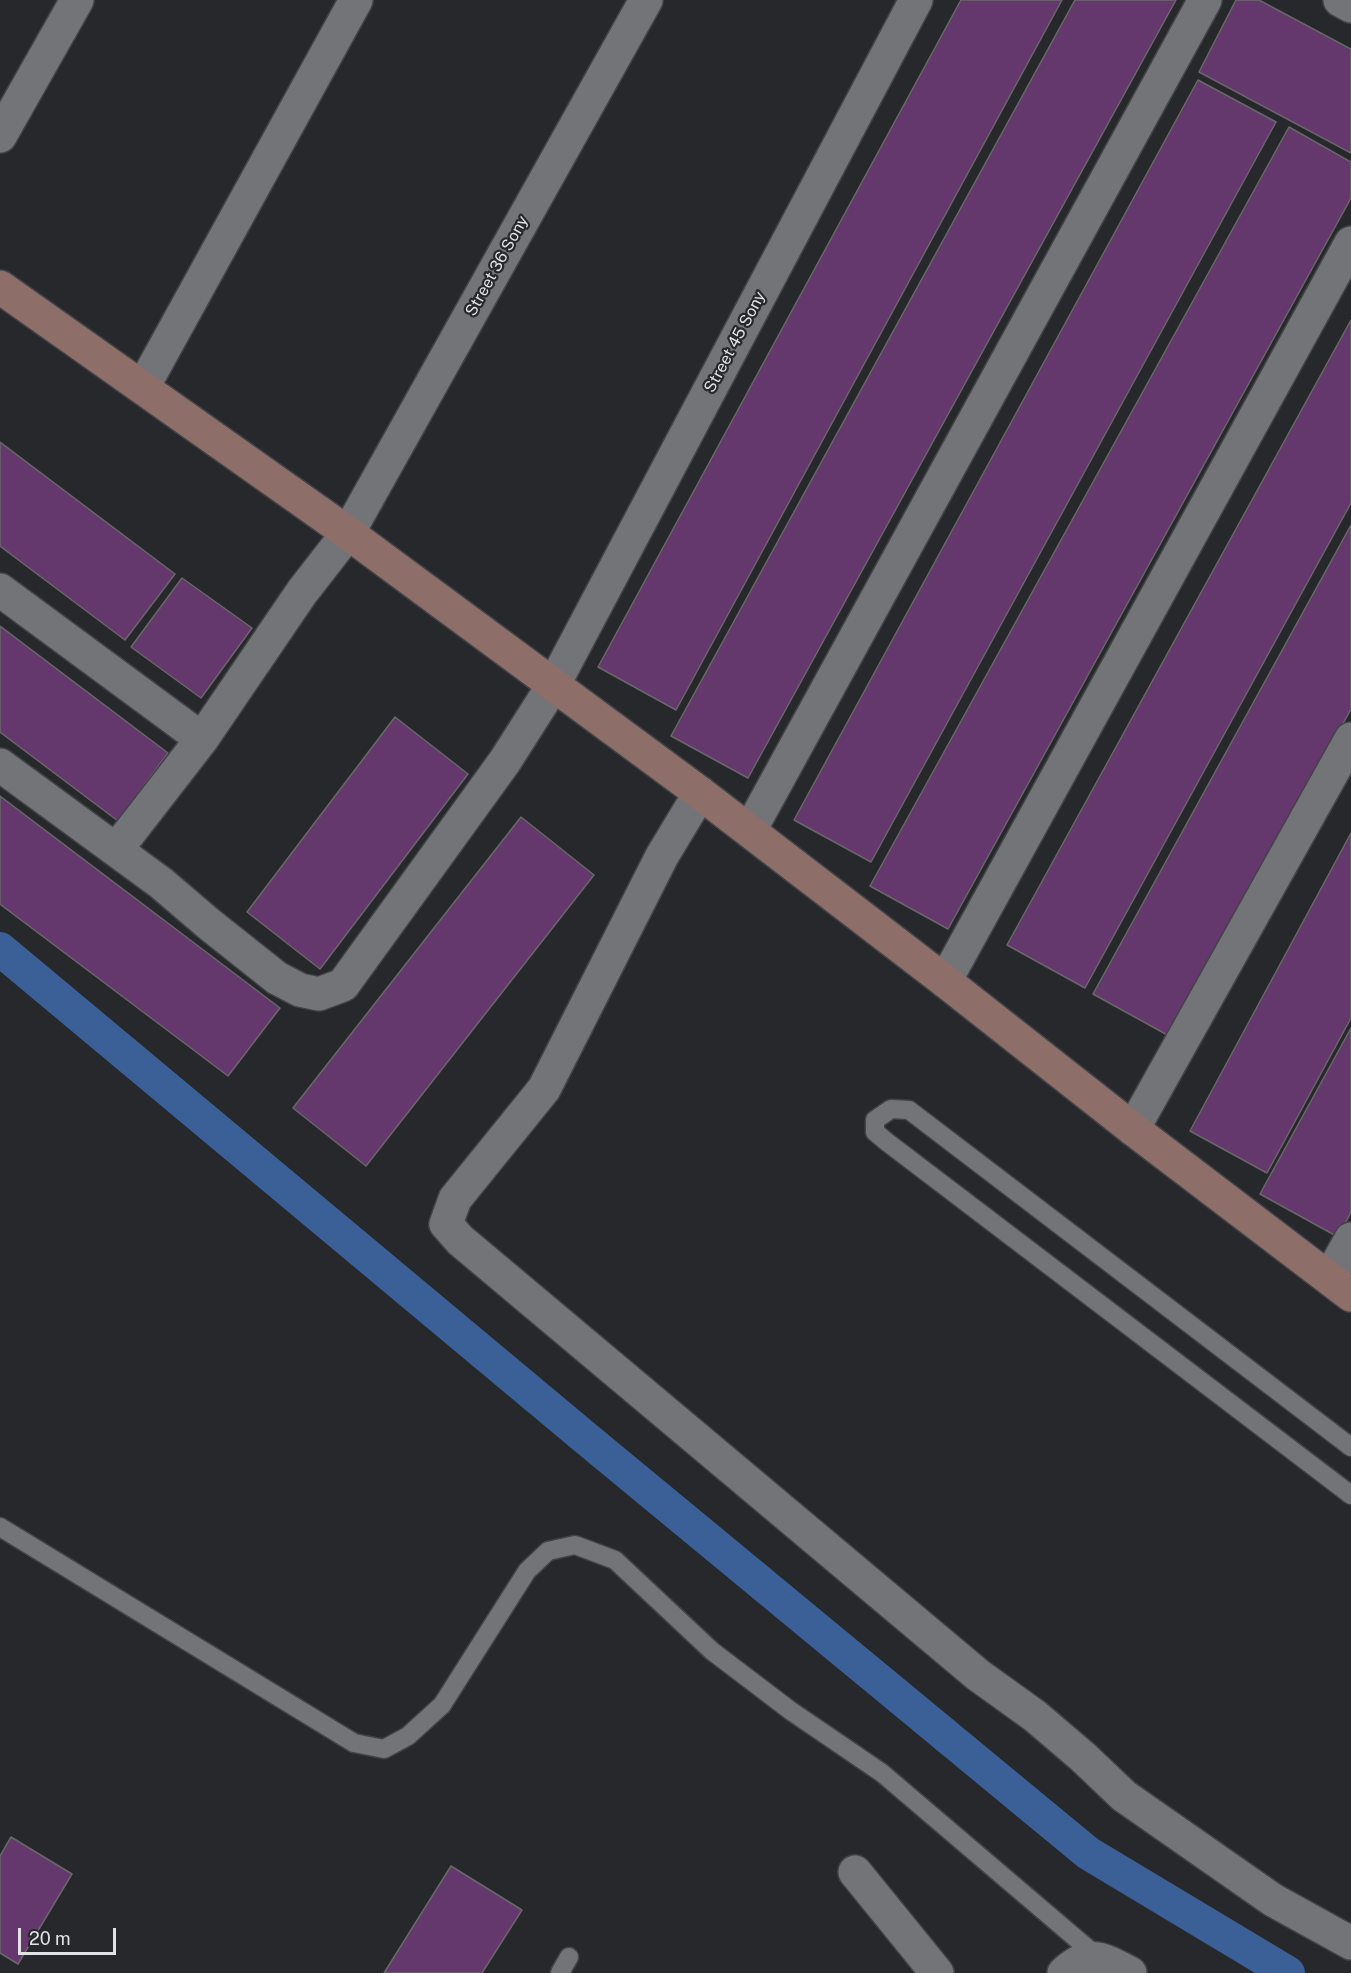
<!DOCTYPE html>
<html>
<head>
<meta charset="utf-8">
<style>
	body { margin:0 }
	#map { position:relative; width:1351px; height:1973px; overflow:hidden; background:#27282b; font-family:"Public Sans",sans-serif }
	canvas { display:block }
	.scale { position:absolute; left:18px; top:1928px; width:98px; height:27px; box-sizing:border-box; border:3px solid #e2e2e5; border-top:0; padding-left:8px; font-size:18px; line-height:21px; white-space:nowrap; color:#e2e2e5; -webkit-text-stroke:4px #27282b; paint-order:stroke }
</style>
</head>
<body>
<div id="map">
<canvas width="1351" height="1973"></canvas>
<div class="scale">20 m</div>
</div>
<script>
const ctx = document.querySelector('canvas').getContext('2d');
ctx.lineJoin = 'round';
function trace(path, color, width, dash) { ctx.strokeStyle = color; ctx.lineWidth = width; ctx.lineCap = dash ? 'butt' : 'round'; ctx.setLineDash(dash || []); ctx.stroke(path); }
function fillPath(path, color) { ctx.fillStyle = color; ctx.fill(path, 'evenodd'); }
function drawText(font, color, halo, rows, align = 'center') {
  ctx.font = font + ' "Public Sans",sans-serif'; ctx.lineWidth = 4.5; ctx.setLineDash([]); ctx.textBaseline = 'middle'; ctx.strokeStyle = halo; ctx.fillStyle = color; for (const [text, x, y, turn = 0] of rows) {
    ctx.save(); ctx.translate(x, y); ctx.rotate((+turn || 0) * Math.PI / 180); ctx.textAlign = isNaN(turn) ? turn : align; if (halo) ctx.strokeText(text, 0, 0); ctx.fillText(text, 0, 0); ctx.restore();
  }
}
trace(new Path2D(`
	M0,949L588,1440L1088,1853L1288,1973`), '#3b6097', 34);
const building = new Path2D(`
	M961,0H1062L676,710L598,667Z
	M1075,0H1176L748,778L671,736Z
	M1236,0H1259L1351,49V153L1199,72Z
	M1198,80L1276,122L871,862L794,820Z
	M1289,127L1351,162V198L948,929L870,886Z
	M1351,320V503L1085,988L1007,945Z
	M0,442L175,574L125,640L0,546Z
	M1351,525V709L1171,1037L1093,994Z
	M182,578L252,628L201,698L131,647Z
	M0,626L168,753L118,821L0,732Z
	M395,717L468,774L320,969L247,912Z
	M0,796L280,1008L228,1076L0,904Z
	M521,817L594,875L366,1166L293,1108Z
	M1351,833V1018L1267,1173L1190,1131Z
	M1351,1028V1212L1338,1237L1260,1194Z
	M11,1837L72,1874L18,1964L0,1953V1856Z
	M451,1866L522,1910L482,1973H384Z`);
fillPath(building, '#64386c');
trace(building, '#6a676a', 1.5);
const lane = new Path2D(`
	M1351,1447L909,1110L891,1109L875,1120V1132L887,1142L1351,1495
	M0,1527L354,1743L384,1749L408,1736L442,1705L527,1571L548,1551L575,1545L615,1560L712,1651L791,1711L882,1773L1099,1958
	M560,1973L569,1957`);
const street = new Path2D(`
	M1340,0L1351,6
	M0,136L77,0
	M143,387L356,0
	M0,590L202,739
	M0,765L161,883L209,924L277,978L300,990L319,994L343,985L505,761L554,684L916,0
	M700,793L662,856L544,1089L455,1199L446,1224L460,1240L978,1675L1035,1716L1083,1757L1124,1796L1273,1900L1351,1943
	M750,830L1205,0
	M116,850L202,739L302,592L348,533L646,0
	M945,981L1351,243
	M1133,1129L1351,739
	M1330,1277L1351,1239
	M855,1872L937,1973
	M1064,1973C1090,1949 1102,1959 1130,1973`);
const secondary = new Path2D(`
	M0,287L348,533L700,793L945,981L1133,1129L1351,1295`);
trace(lane, '#424346', 21);
trace(street, '#424346', 36);
trace(secondary, '#424346', 36);
trace(lane, '#737478', 18);
trace(street, '#737478', 33);
trace(secondary, '#8e6e69', 33);
drawText('16px', '#e2e2e5', '#27282b', [
	["Street 36 Sony",497,266,-61],
	["Street 45 Sony",735,342,-62]
]);
</script>
</body>
</html>
